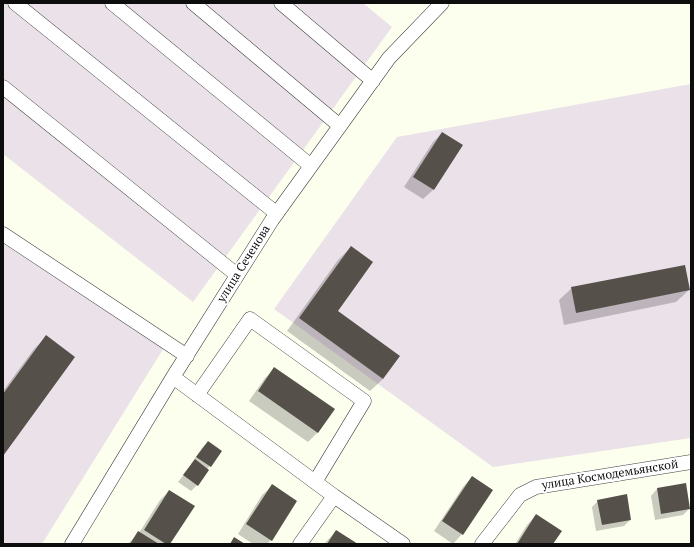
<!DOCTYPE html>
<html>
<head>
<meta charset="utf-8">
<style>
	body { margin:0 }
	#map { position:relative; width:694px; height:547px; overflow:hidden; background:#fcfeee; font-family:"PT Serif",serif }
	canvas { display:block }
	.frame { position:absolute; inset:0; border:4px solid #0d0d0d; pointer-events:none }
</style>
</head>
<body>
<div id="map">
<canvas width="694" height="547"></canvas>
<div class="frame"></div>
</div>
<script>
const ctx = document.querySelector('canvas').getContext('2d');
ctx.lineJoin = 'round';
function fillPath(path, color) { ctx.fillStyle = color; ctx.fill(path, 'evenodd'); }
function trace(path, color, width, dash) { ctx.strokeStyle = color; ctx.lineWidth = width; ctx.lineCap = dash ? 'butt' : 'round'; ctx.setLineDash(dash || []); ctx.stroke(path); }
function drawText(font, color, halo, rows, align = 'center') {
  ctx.font = font + ' "PT Serif",serif'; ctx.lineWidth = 4; ctx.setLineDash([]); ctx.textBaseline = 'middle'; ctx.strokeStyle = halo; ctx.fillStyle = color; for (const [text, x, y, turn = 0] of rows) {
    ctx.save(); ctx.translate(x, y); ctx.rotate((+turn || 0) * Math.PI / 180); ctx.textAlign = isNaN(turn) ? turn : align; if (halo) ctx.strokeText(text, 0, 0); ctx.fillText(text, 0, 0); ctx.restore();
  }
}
fillPath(new Path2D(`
	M3,3H363L392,27L193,302L3,154Z
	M691,84V438L493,467L274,309L397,137Z
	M3,228L170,338L42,544H3Z`), '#ebe2e9');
fillPath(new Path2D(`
	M442,133L461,146L433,190L423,199L404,187L433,142Z
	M351,247L337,311L383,379L370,391L287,331L338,260Z
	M572,288L689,290L676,302L564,325L559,300Z
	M46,337L3,454V391L34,349Z
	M275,368L318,432L308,442L249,401L265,378Z
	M208,442L210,466L207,469L197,485L191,491L178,482L192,464H191L202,448Z
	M472,477L462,534L453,544L434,531L463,487Z
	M685,485L689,509L683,515L655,520L651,496L657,489Z
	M272,486L271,540L267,544H253L238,534L262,495Z
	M169,491V544H128L139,532V533L160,500Z
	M598,501L630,520L624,526L596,531L592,507Z
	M536,515L552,544H515L527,525Z
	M336,531L356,544H324Z`), '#0003');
fillPath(new Path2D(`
	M442,132L463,145L434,190L413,177Z
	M351,246L373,262L338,311L400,356L383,379L299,318Z
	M685,265L690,290L576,313L571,287Z
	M46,335L75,357L3,456V394Z
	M274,367L335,409L318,433L258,391Z
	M208,441L222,451L211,467L196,457Z
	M195,459L209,470L198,486L183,475Z
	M472,476L493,490L463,535L442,521Z
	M686,483L690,509L661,514L657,488Z
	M272,484L297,501L272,541L246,524Z
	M169,490L195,506L170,544H166L144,530Z
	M627,494L631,520L602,525L597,500Z
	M536,514L562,531L553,544H517Z
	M336,530L358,544H327Z
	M138,531L159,544H130Z
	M234,537L245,544H230Z`), '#55514a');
const minor = new Path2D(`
	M15,3L276,213
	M112,3L311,166
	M193,3L340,126
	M281,3L373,81
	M3,87L237,275
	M3,234L187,356
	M173,377L334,496L403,544
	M197,395L250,319L364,401L315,482
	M72,544L173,377L272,220L389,58L442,3
	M300,544L334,496
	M482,544L520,495L536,487L691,462`);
trace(minor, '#404040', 15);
trace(minor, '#fff', 14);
drawText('12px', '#0d0d0d', '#fff', [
	["улица Сеченова",244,264,-58],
	["улица Космодемьянской",610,475,-9]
]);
</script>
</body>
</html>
